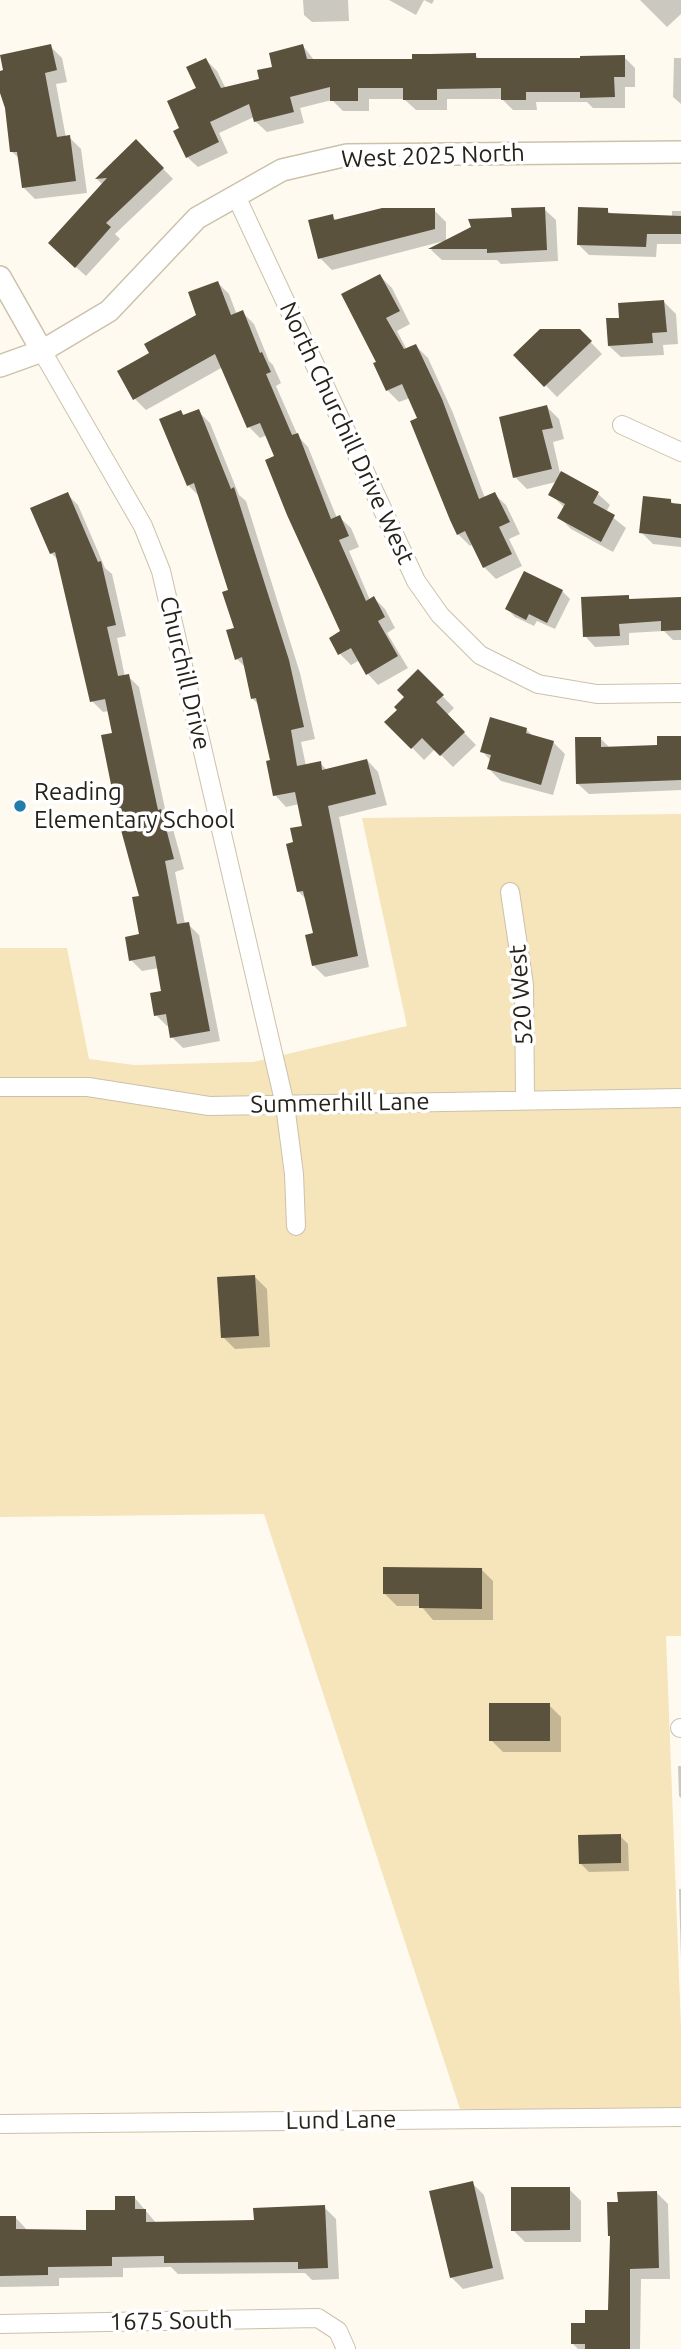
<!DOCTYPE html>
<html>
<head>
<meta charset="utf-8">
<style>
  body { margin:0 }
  canvas { display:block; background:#fefaf0 }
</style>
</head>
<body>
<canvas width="681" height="2349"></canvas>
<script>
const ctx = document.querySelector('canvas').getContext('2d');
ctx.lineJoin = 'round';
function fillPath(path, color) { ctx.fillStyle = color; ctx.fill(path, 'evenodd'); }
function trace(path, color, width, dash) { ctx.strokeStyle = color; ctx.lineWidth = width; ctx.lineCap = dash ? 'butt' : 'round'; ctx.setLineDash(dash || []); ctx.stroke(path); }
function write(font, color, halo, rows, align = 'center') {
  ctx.font = font + ' Ubuntu,sans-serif'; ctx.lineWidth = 7; ctx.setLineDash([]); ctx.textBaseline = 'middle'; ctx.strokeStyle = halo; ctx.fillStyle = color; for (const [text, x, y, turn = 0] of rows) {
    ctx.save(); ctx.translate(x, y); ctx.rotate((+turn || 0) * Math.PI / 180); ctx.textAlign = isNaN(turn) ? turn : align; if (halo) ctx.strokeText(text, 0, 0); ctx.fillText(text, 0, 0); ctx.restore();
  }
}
const green = new Path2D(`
  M681,814V1636H666L681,2028V2109H460L264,1514L0,1517V948H67L89,1059L134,1065L253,1062L407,1026L362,818Z`);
const shadow = new Path2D(`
  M303,0H348L349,21L312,22L304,15Z
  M389,0H434L432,4L424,0L416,15Z
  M640,0H681V14L667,27Z
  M50,46L62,58L67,82L56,84L66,138L69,137L81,149L87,193L35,199L23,187L20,159L12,152L0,73Z
  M303,46L314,60L414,61L475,55L480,60H581L624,57L635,68V87H625V108H593L587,102H536L537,110H513L502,99H447V110H416L404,99H369V111H343L332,100L300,108L304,123L267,132L256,122L254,117L219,133L228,153L198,167L187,157L182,129L198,88L206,60L217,71L226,89L261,81Z
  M674,58H681V104L673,97Z
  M136,141L173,179L115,234L120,239L86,276L60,253L103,185L97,179Z
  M544,209L556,220L558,261L501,264L497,260H442L431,250L444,241L332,270L320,258L332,216L337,221L434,210L446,222V242Z
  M607,210L612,215L672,217V211H681V244H657L656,257L589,255L578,244Z
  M380,276L392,288L410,324L397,331L407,350L416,346L428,358L453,413L485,498L494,494L506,505L520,534L509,539L522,566L496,579L484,567L473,544L470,546L458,534L420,419L410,398L399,402L387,390L376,364L379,363Z
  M218,283L229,294L237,315L243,313L254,324L269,361L273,365L281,383L276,386L298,436L308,447L337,518L339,517L351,528L359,547L349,551L370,600L374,598L385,609L395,628L387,633L408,668L378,685L367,673L360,660L351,665L340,654L331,639L342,632L267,435L260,438L249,427L223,367L146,410L135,399L120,372L151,354L199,315Z
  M664,302L676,314L678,344L663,345L664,355L621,357L609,346L621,319Z
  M580,331L602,354L557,397L516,355Z
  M547,407L559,419L564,439L553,442L560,473L598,494L610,505L606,512L626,528L613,552L571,529L559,517L565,508L550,494L556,482L527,489L515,477Z
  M198,411L210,423L239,495L246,501L300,673L315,739L301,742L306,766L320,763L327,770L367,760L378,772L387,805L339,817L369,967L325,977L313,965L315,935L307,900L298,891L304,827L299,804L286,807L275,795L272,761L259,705L253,699L246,668L237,659L236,629L231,591L200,497L188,485L181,412L185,416Z
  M67,494L78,505L105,568L112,574L126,636L117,638L125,677L128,676L139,687L167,818L171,822L184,869L175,872L185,924H188L199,935L220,1041L183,1048L172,1037L170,1025L167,1026L156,1015L164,993L159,968L142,971L131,960L141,936V897L115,734L109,711L103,712L92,701L59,561L51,553Z
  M670,500L675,505L681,506V547L653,544L641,532Z
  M562,591L570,599L555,629L537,621L534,626L515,617L507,609Z
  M628,597L632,601L681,598V640H673L664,631L629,633V645L595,647L585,636Z
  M418,671L454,708L447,715L476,745L453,767L435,749L424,760L387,722L399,710Z
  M526,729L534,737L553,742L565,754L553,795L501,781L489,769L491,761L482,751Z
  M681,737V790L589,794L578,784L600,738L610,748L659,747Z
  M255,1277L267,1289L270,1347L235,1349L223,1337Z
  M481,1569L493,1581V1620H433L421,1606H397L385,1594Z
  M549,1705L561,1717V1752H503L491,1740Z
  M678,1766H681V1798L679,1796Z
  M620,1836L628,1844L629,1871L589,1872L581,1864Z
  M679,1889H681V1959Z
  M472,2183L484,2195L504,2279L463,2289L451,2277Z
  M569,2189L581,2201V2242H525L513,2230Z
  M656,2192L668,2204L670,2279H641L640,2349H578L572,2343L587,2325L610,2312L612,2238L610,2236L619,2204Z
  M134,2197L157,2224L256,2222L324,2207L336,2219L339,2279L312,2280L305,2273L178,2274L171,2267L123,2268V2277L59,2278V2286L0,2287V2218H16L28,2231L88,2232Z`);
const building = new Path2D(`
  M51,44L57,70L45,73L57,137L70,135L76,181L22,188L17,152H10L5,108L0,93V71L3,70L0,55Z
  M303,44L307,59H412V54H430L476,53V58H580V56L625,55V77H614L615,97L580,98V92H526V100H501V88L437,89V100H403V88H358V101H330V87L290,97L294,112L254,122L249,104L210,122L219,142L186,158L173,131L179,128L167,101L196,88L186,67L206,58L221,88L259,79L257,70L272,67L269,53Z
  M136,139L164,168L106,223L111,227L75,268L48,243L107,178L95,179Z
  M545,207L547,250L487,253V249H428L471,227L468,219L512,217L511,208Z
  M578,207L608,208V213L681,216V234H647L646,247L577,245Z
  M382,208H435V229L318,259L308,220L333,214L334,220Z
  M380,274L400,311L386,318L404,349L416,344L442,399L479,499L495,492L510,522L499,527L512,554L483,568L465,531L457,535L450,520L410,421L417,418L402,384L386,391L373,363L376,362L341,294Z
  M218,281L231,315L243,310L260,353L262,352L271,372L266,374L292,435L298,433L331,519L340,515L349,536L339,540L366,601L374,596L385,617L378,621L398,656L366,675L351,648L338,655L329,638L340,631L287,515L265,460L274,456L260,423L247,428L215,354L133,400L117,371L149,353L144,344L196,315L188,292Z
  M664,300L667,332L652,333L653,343L608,346L606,318H619L618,303Z
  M540,329H580L592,341L544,387L513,355Z
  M547,405L553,428L542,430L552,469L513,478L499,417Z
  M199,409L231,489L234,487L289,660L304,727L291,730L297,766L321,761L322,770L367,759L376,794L328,806L358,956L312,966L305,935L313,933L303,891L297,892L286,844L293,842L290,828L302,826L295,792L273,796L266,761L270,760L256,698L251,699L242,657L235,660L226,630L234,628L222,592L228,590L194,483L187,486L159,419L181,410L183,415Z
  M561,471L599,492L593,503L615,515L601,542L557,518L565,504L548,495Z
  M68,492L98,562L101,561L116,625L107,627L118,676L129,674L158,810L161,809L174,859L165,861L177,924L189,922L210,1031L170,1038L166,1014L154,1016L150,993L161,991L155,956L129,961L125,937L139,934L132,897L139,896L118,819L101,735L112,733L105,699L90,702L55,552L50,554L30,508Z
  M643,496L671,499V503L681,504V538L639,533Z
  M524,571L563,590L547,623L529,614L526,620L505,609Z
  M629,595V599L681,597V630L661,631V621L619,624L620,636L583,637L581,597Z
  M418,669L444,695L436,702L465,732L440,756L422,738L411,749L384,722L397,710L394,707L404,697L397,690Z
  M490,717L527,728L526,733L554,741L541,785L487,769L491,755L480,752Z
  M657,736H681V780L576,784L575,737H601V747L657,745Z
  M255,1275L259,1336L221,1338L217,1277Z
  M383,1567L482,1568V1609L419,1608V1594H383Z
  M489,1703H550V1741H489Z
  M621,1834V1863L579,1864L578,1835Z
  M473,2181L493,2268L450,2278L429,2191Z
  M511,2187H570V2230L511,2231Z
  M657,2191L659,2268L630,2269V2349H585V2344H571V2323H585V2310H608L610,2236H608L607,2202H618L617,2192Z
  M115,2196H135V2209H146V2222L254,2220L253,2208L325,2205L328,2268L298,2269V2262L164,2263V2256L112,2257V2266L48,2267V2275L0,2276V2216H16V2229L86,2230V2210H115Z`);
const minor = new Path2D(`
  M236,196L416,581L440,615L480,655L538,684L597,694L681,693
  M42,351L143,526L161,571L285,1105L294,1174L296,1226
  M622,425L681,452
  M510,892L524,985L525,1099
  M0,1087H88L209,1106L681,1098
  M680,1728H681
  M0,2124L681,2117
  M0,2324L318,2318L338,2331L346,2349`);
const tertiary = new Path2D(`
  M0,277L42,351
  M0,366L42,351L109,311L197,218L282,170L347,155L681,152`);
const markers = [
  [20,806,7,"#247cab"]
];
const streetNames = [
  ["West 2025 North",433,156,-2],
  ["North Churchill Drive West",347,433,65],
  ["Churchill Drive",185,673,77],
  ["520 West",521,995,-94],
  ["Summerhill Lane",340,1103,-1],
  ["Lund Lane",341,2120,-1],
  ["1675 South",171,2321,-1]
];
const poiNames = [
  ["Reading",34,792],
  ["Elementary School",34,820]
];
fillPath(green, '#f6e4ba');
fillPath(shadow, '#0003');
fillPath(building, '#5b523d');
trace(minor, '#ccc2aa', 20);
trace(tertiary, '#ccc2aa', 24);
trace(minor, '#fff', 18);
trace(tertiary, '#fff', 21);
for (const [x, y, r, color] of markers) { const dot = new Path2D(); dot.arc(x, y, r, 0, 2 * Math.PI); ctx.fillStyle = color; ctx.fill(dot); trace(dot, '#fff', 2.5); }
write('24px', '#27231a', '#fff', streetNames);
write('24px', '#27231a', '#fff', poiNames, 'left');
</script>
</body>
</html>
